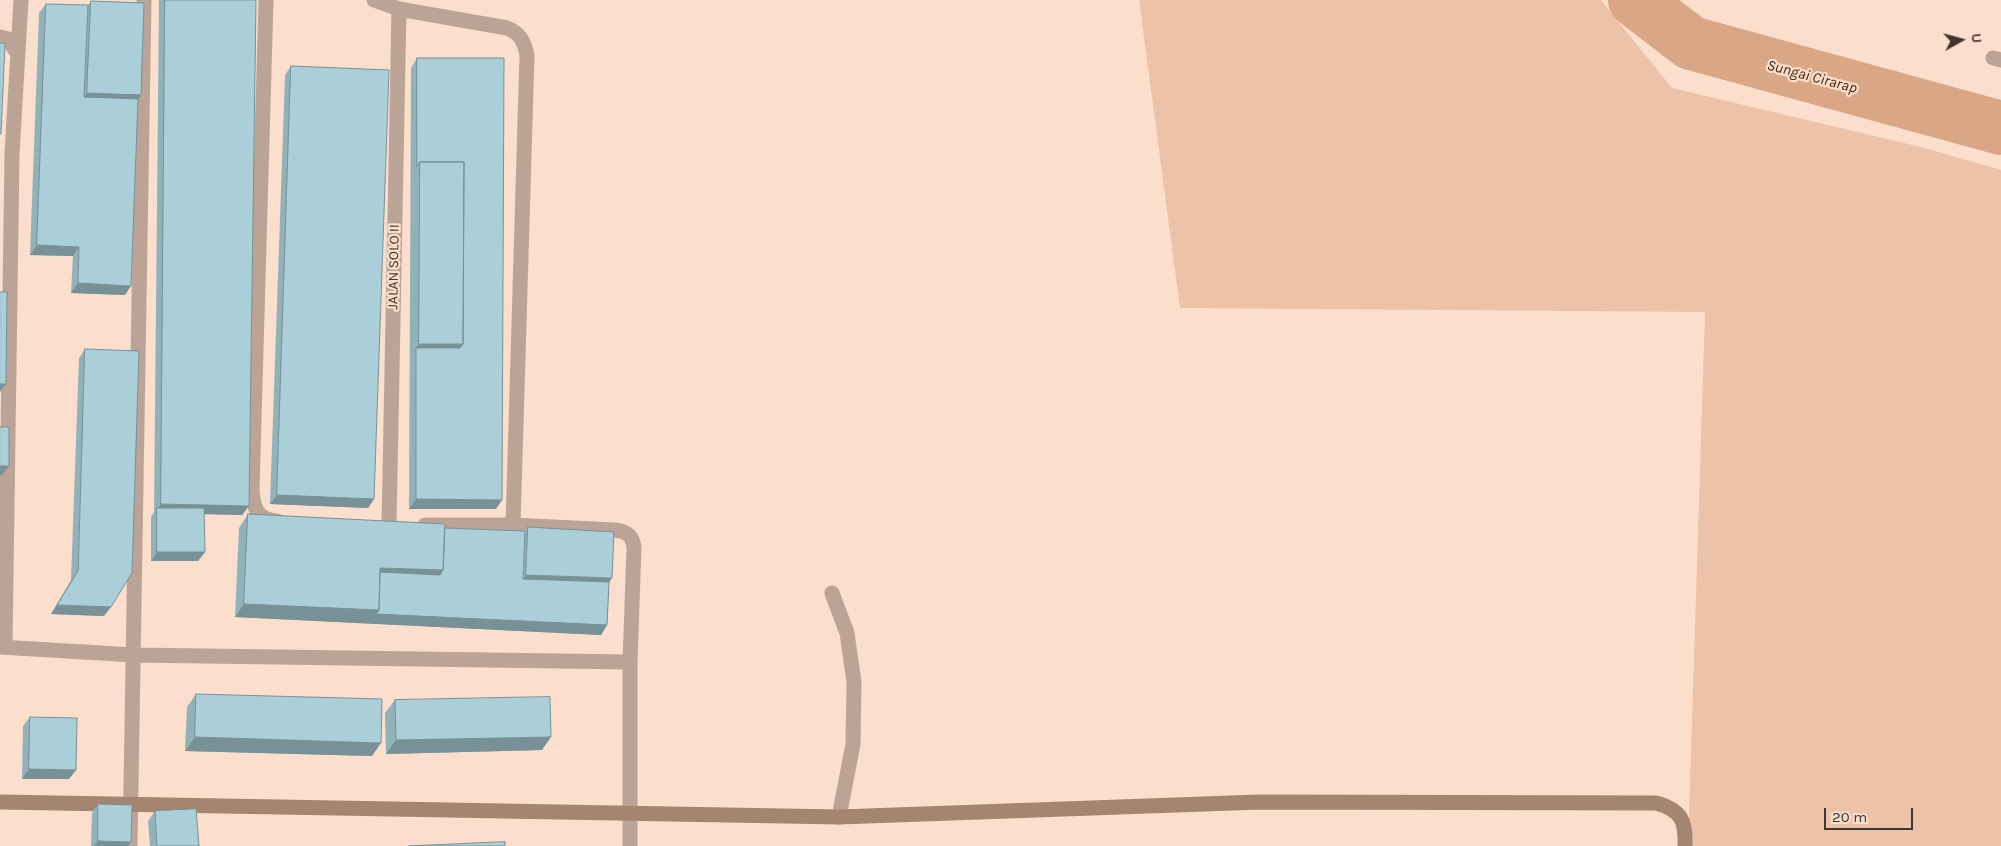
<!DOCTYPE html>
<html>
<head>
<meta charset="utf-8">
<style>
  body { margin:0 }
  #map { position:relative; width:2001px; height:846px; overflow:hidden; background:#fbdecb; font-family:Karla,sans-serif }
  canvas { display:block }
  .north { position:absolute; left:1936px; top:15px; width:50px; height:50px; -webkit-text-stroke:4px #fbdecb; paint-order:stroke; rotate:83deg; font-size:14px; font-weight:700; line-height:20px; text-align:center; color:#41362f }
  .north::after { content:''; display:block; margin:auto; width:18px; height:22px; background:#41362f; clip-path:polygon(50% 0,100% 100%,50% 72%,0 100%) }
  .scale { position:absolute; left:1824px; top:808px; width:89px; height:22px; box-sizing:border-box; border:2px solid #41362f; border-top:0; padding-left:6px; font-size:15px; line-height:18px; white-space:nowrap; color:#41362f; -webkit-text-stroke:4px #fbdecb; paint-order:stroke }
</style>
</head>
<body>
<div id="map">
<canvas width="2001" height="846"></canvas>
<div class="north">U</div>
<div class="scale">20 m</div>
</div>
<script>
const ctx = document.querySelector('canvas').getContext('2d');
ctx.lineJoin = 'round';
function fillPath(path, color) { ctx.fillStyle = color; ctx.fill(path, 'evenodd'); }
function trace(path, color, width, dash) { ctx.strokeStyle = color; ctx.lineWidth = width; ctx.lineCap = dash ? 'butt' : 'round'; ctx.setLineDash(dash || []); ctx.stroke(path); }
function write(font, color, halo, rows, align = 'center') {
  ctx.font = font + ' Karla,sans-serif'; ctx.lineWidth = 4.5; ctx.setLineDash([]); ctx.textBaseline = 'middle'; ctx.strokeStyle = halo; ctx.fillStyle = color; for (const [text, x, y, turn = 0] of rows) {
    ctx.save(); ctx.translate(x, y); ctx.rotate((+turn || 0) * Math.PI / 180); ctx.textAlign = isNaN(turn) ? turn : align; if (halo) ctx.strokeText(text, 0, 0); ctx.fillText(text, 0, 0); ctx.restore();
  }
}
const green = new Path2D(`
  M1139,0H1601L1672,88L1925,148L2001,170V846H1688L1705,312L1180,308Z`);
const river = new Path2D(`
  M1635,0L1691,43L2001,128`);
const street = new Path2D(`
  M266,0L252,489C253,507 257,520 277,521
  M374,0L399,9L507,28C520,33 524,41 527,55L513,525
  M0,37L8,39L17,53
  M1993,58L2001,60
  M389,525L399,9
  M425,525H513L614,530C626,531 633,535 634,548L630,662V846
  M832,593L847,633L854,682L853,744L839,817
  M0,647L134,655L630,662
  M5,647L12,154L21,0
  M130,846L144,0`);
const secondary = new Path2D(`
  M0,802L839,817L1260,802L1656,803C1681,810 1686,820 1685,846`);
const wall = new Path2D(`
  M159,0H256L249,506L242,515L204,514L205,552L198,561H151V517L154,512Z
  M91,1L138,99L125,295L71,293L73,256L30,255L39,13L46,4L88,5Z
  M417,58L496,509H409L411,68Z
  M291,66L374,499L368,508L270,504L285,75Z
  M85,349L104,616L51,614L71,580L79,358Z
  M248,514L445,528L525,532L528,527L609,582L607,625L601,635L235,617L239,528Z
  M196,694L372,756L185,751L187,707Z
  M395,700L542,750L386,754L385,713Z
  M30,717L76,770L69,779H22L23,726Z
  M98,804L131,842L128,846H91L92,813Z
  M155,811L199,846H150L148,821Z`);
const shadedWall = new Path2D(`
  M87,93L141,95L132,109L78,106Z
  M37,245L79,247L73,256L30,255Z
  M78,283L131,286L125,295L71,293Z
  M419,344H463L454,357L416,348Z
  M0,384H6L0,392Z
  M0,466H9L2,475H0Z
  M277,495L374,499L368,508L270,504Z
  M416,499L502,500L496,509H409Z
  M161,504L249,506L242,515L157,513V509Z
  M157,552H205L198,561H151Z
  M380,568L443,570L434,584L377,581Z
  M526,575L612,578L603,592L517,588Z
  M244,604L379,610L607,625L601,635L235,617Z
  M57,605L111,607L104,616L51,614Z
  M195,737L381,743L372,756L185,751Z
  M551,737L542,750L386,754L396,740Z
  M29,769L76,770L69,779H22Z
  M98,841L131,842L128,846H94Z`);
const building = new Path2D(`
  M165,0H256L249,506L161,504Z
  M91,1L144,3L141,95L87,93Z
  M46,4L88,5L84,97L138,99L131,286L78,283L79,247L37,245Z
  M0,43H5L1,134H0Z
  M417,58H504L502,500L416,499V348H460L463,344L464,162H420L417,166Z
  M291,66L389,70L374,499L277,495Z
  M420,162H464L463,344H419Z
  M0,292H7L6,384H0Z
  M85,349L139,351L132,573L111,607L57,605L78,571Z
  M0,427H9V466H0Z
  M157,508H204L205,552H157Z
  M248,514L445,524L443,570L380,568L379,610L244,604Z
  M528,527L614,532L612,578L526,575Z
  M445,528L525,531L523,579L609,582L607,625L376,614L379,610L380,572L440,575L443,570Z
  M196,694L382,699L381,743L195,737Z
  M550,697L551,737L396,740L395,700Z
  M30,717L77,718L76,770L29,769Z
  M98,804L132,805L131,842L98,841Z
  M196,809L199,846H157L155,811Z
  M505,842V846H409Z`);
const streetNames = [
  ["JALAN SOLO II",394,267,-89]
];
const waterNames = [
  ["Sungai Cirarap",1812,77,15]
];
fillPath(green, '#ecc3a9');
trace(river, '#d9a786', 54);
trace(street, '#bba496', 15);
trace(secondary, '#a58570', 15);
fillPath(wall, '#92b2ba');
fillPath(shadedWall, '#779197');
fillPath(building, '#aacfd8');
trace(building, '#779197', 1);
write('14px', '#41362f', '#fbdecb', streetNames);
write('italic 15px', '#47260d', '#fbdecb', waterNames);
</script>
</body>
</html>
